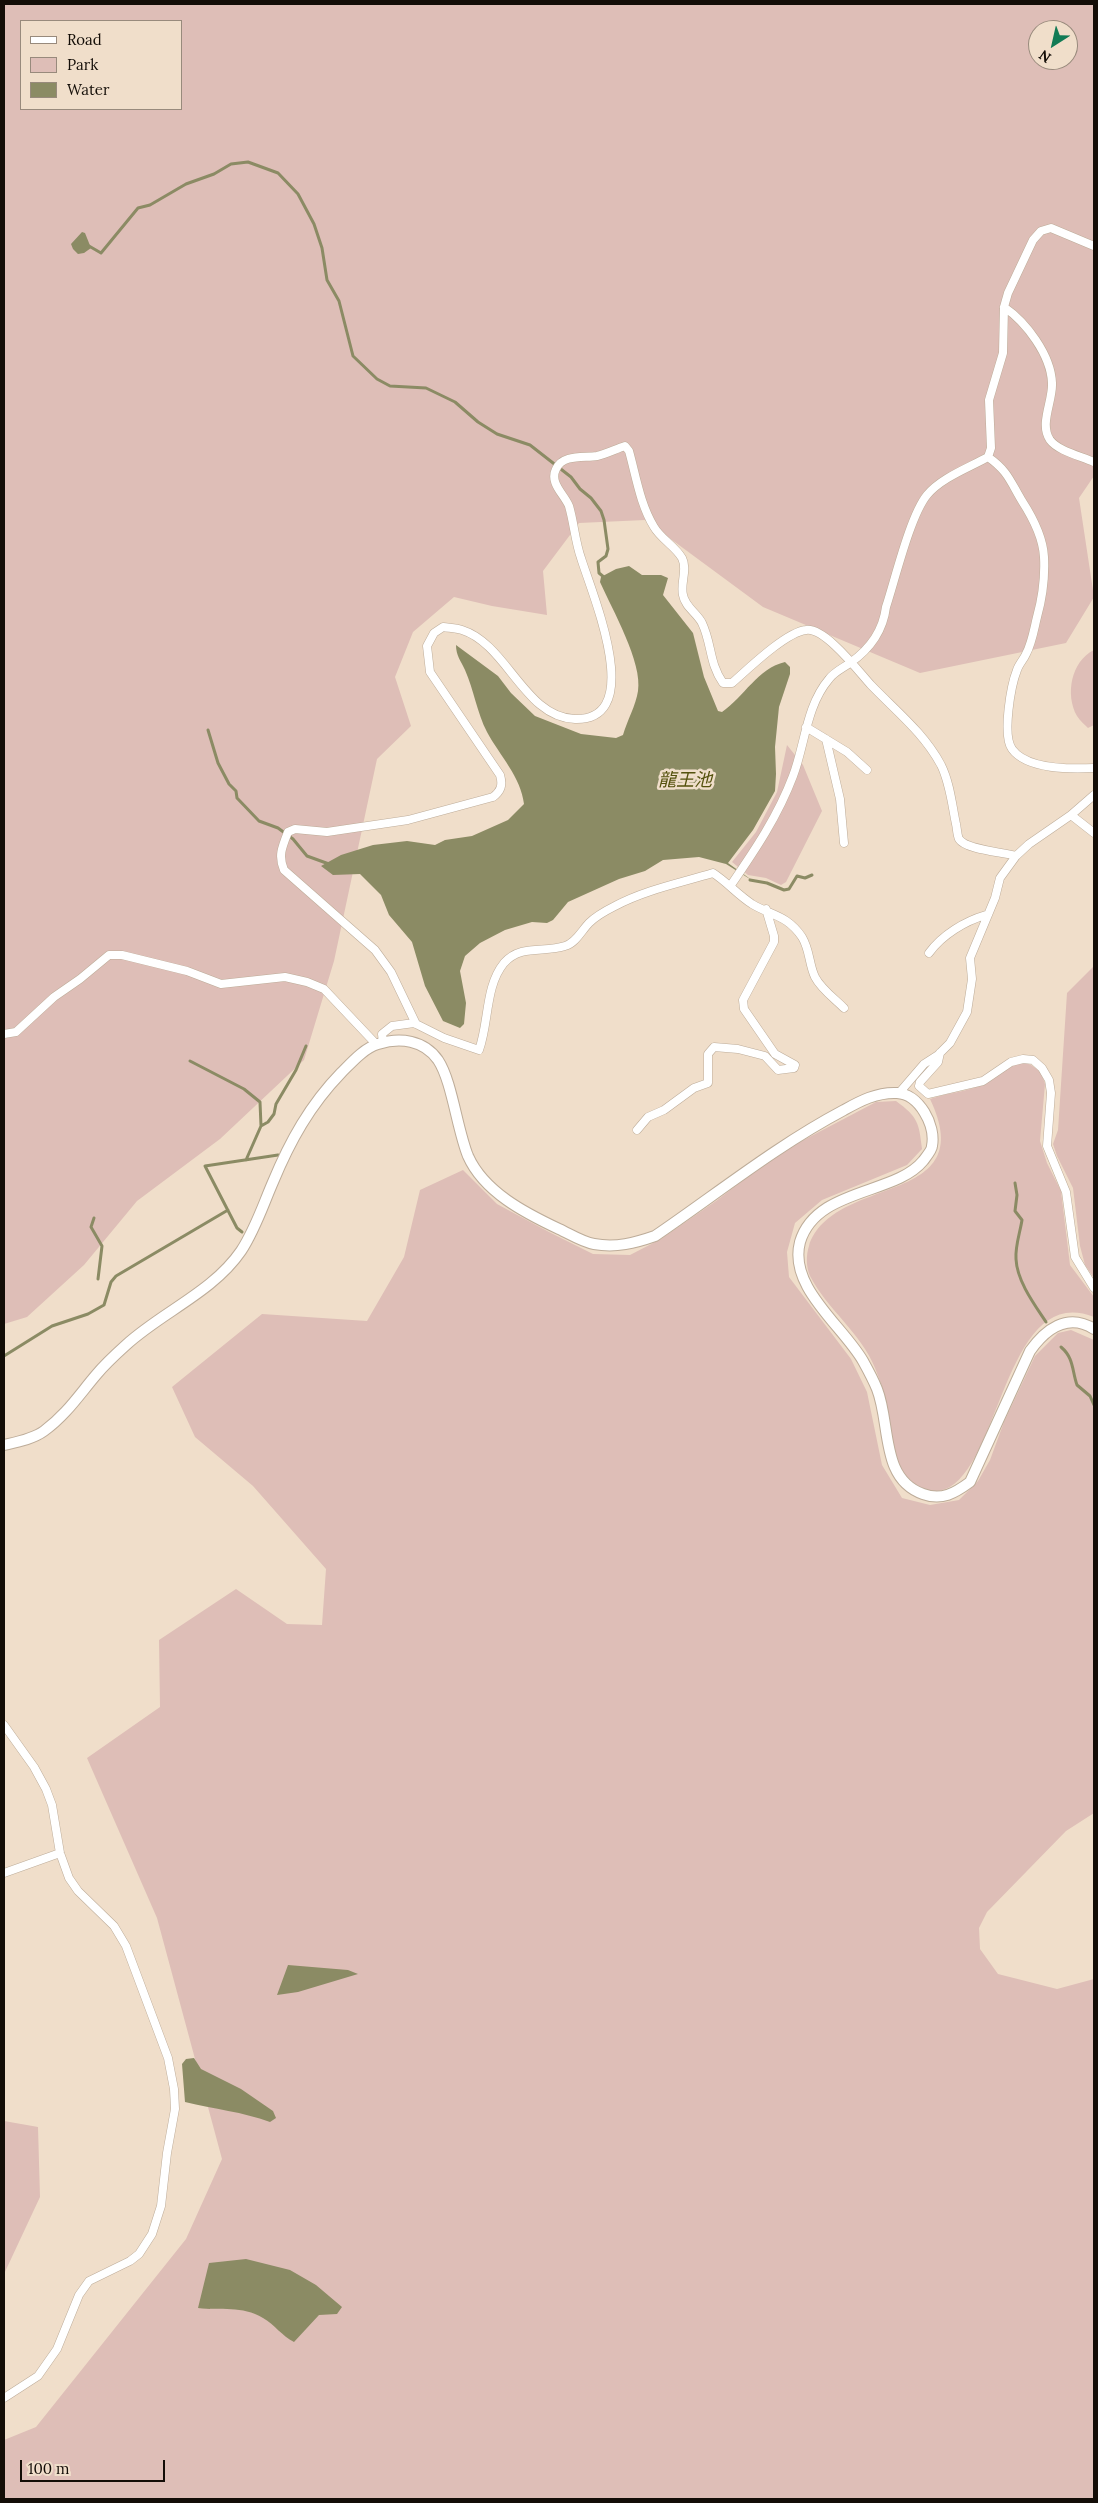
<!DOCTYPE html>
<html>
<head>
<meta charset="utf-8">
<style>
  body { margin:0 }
  #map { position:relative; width:1098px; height:2503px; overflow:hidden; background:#f0deca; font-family:Lora,serif }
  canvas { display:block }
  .frame { position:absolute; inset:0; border:5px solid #130d07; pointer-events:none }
  .legend { position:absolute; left:20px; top:20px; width:162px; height:90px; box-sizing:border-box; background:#f0deca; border:1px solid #988a7c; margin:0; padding:6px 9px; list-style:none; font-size:15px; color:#130d07 }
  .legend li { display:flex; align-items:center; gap:10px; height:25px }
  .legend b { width:25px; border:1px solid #988a7c }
  .north { position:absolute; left:1028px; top:20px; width:50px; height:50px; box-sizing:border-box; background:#f0deca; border:1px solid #988a7c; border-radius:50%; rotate:215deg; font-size:14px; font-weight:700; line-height:20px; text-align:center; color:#130d07 }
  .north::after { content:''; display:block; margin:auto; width:18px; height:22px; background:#127b55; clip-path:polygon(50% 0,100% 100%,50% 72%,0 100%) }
  .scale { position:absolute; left:20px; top:2460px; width:145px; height:22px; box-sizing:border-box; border:2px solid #130d07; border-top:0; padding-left:6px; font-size:15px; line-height:18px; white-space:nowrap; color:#130d07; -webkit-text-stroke:4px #f0deca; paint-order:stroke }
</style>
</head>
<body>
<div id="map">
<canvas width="1098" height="2503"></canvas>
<div class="frame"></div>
<ul class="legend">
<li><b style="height:6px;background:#fff"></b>Road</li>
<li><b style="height:14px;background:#debeb7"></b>Park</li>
<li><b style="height:14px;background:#8b8b64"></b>Water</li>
</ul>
<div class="north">N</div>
<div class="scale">100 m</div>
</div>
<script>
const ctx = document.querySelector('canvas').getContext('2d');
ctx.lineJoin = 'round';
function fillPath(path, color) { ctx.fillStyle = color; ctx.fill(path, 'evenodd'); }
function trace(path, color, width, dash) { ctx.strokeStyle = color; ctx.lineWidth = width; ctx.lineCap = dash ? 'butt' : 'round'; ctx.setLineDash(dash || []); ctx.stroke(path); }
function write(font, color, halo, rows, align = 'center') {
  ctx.font = font + ' Lora,"Noto Sans JP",serif'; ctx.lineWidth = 5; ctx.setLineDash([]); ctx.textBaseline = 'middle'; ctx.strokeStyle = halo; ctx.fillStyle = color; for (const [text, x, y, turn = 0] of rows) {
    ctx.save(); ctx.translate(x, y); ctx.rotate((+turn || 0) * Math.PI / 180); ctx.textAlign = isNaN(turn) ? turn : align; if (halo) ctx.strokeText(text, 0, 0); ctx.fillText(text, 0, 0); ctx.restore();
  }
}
const green = new Path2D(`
  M4,4H1094V476L1079,498L1094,597L1066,643L920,673L763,607L645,520L579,523L543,571L547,615L492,606L454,597L413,632L395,677L411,726L377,759L334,961L304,1060L220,1139L137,1201L84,1265L27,1317L4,1324ZM21,21H181V109H21ZM1038,30H1068V60H1038Z
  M1094,650V725L1088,728C1085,725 1080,721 1077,716C1065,695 1071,661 1094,650Z
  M787,745L803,765L822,811L786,882L781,885L766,878L748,875L732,862L756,832L777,792Z
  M1094,966V1278L1085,1265L1080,1246L1073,1188L1057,1156L1053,1144L1058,1130L1067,993Z
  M1022,1062L1031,1065L1041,1072L1045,1084L1040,1141L1047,1163L1061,1191L1070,1265L1094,1297V1317C998,1278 1001,1500 930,1491C923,1490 911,1486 906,1480C888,1457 890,1421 884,1394C882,1385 878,1376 875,1368C861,1333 827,1309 810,1276C806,1267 806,1255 809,1246C833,1173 982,1208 930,1099C949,1092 970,1092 987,1082C1000,1075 1008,1067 1022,1062Z
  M896,1101C918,1117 919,1123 922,1149L907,1165L822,1200L795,1223L787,1252L789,1277L851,1359L867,1392L882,1465L902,1498L930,1505L959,1500L978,1481L990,1460L1004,1422L1035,1356L1058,1333L1071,1330L1094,1340V1813L1066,1831L987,1912L979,1928L980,1949L998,1974L1057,1989L1094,1979V2499H4V2440L36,2427L186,2239L222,2159L157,1918L87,1758L160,1707L159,1640L236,1589L287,1624L322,1625L326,1569L253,1486L195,1437L172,1387L262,1314L367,1321L404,1257L420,1190L463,1170L497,1204L549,1232L593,1254L630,1255L661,1239L716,1201L777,1154L876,1102Z
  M4,2121L38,2127L40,2197L4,2274Z`);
const water = new Path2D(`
  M82,232L85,233L91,248L84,253L78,254L73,249L71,244Z
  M629,566L642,575H661L668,578L663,595L693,633L704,677L718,711L722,712C744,697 758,668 785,662L790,667V674L779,707L775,747L776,774L775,791L753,830L728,863L753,881L726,864L699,857L663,860L645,871L619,879L568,902L553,920L547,923L532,922L505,930L480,943L465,956L460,971L466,1003L464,1024L460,1028L443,1021L425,986L412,942L389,915L381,895L360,874L333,875L321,866L341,855L373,845L407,841L435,845L445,840L472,836L508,820L524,804C521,777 500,756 487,732C477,713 474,690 465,670C461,661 456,656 456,645L498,676L511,693L535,716L581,734L616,738L623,735C627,721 636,705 638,691C643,663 612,609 600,582L601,577L616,569Z
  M288,1965L348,1970L358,1974L298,1992L277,1995Z
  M194,2058L201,2069L241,2089L273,2111L276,2118L270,2122C243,2112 214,2109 185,2102L182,2064L186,2059Z
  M246,2259L290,2270L316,2285L342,2307L337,2314L319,2315L294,2342C282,2336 275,2325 263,2318C242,2305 221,2311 198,2308L209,2263Z`);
const stream = new Path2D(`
  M89,246L101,253L138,208L150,205L186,184L214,174L231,164L248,162L278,173L298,194L314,224L322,248L327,280L339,301L353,356L377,379L390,386L426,388L455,402L478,422L497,434L530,445L571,477L580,489L591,498L601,511L604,520L608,549L606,556L598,562L599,573L605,578
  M208,730L218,763L229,784L236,791L237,798L259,821L278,828L293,839L307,856L329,864
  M750,880L767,883L784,890L789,889L797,876L805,878L812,875
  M190,1061L244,1089L260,1102L261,1126L246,1160
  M261,1126L268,1122L274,1114L276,1104L296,1070L306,1046
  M1015,1183L1017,1195L1015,1211L1022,1220C1020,1233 1015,1246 1016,1259C1017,1281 1034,1304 1046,1322
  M94,1218L91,1227L102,1246L98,1279
  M242,1232L237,1228L205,1166L278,1155
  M1061,1347C1074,1358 1072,1371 1077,1385L1090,1396L1094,1405
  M4,1356L52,1326L88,1314L104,1305L111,1282L116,1276L228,1210`);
const minor = new Path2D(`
  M1004,307C1026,322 1051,355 1052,383C1053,401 1039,424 1050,440C1058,451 1081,456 1094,462
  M988,457C1008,471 1010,481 1022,501C1033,518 1043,537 1044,557C1045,576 1042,599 1037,617C1034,629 1032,643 1026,654C1024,659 1019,664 1017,670C1011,685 1002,735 1012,749C1027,770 1072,769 1094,768
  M806,727L847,752L867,770
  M826,739L840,799L844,843
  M1071,815L1094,833
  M731,885C755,850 778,816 793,776C805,745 806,706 829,679C834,672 843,668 850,663C870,649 883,631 886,607C895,580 910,516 927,495C941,478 968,468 988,457L991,448L989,400L1003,353L1004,307L1008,293L1033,240L1041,231L1051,228L1094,246
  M929,953C942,935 965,921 986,915
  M416,1024L391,972L375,950L284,870C278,856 282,847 288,832L295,829L327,832L408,820L493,797C501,791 503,785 500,775L430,672L427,646L434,633L443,627C449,628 456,628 462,630C507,644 525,718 575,719C647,721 592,594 581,558C575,541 574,523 569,506C564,494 549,483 556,469C563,454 583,458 597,456C606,454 616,449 625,446L629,451C636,476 640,504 654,527C661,539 675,546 682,558C688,569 680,583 683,595C685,607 697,613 702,623C712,644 709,663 723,683H732C748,669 786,632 806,630C825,627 859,672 871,685C896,711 924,733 941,765C950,783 952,805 956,824C957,828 957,835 959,839C966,850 1003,852 1016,856
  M4,1034L16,1032L54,997L80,979L109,955H122L187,971L221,984L285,977L307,982L324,989L376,1044
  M383,1043L382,1034L392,1026L414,1023L444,1038L479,1050C489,1023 485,986 504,963C521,944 544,953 565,946C576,943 582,930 589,923C596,916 607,910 615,906C645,890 680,883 713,873C727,882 738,895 752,904C772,916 787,915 802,937C810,950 809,965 815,977C821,989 835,999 844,1008
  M940,1053L938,1062L920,1082L919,1086L928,1094L983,1081L1011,1062L1023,1059L1033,1060L1042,1068L1049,1080L1051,1093L1047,1146L1066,1192L1075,1257L1094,1288
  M899,1093L924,1064L938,1055L950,1043L967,1012L972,979L970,958L995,898L1000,878L1016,856L1029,844L1071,815L1094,795
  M637,1130L648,1117L664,1110L694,1088L708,1083V1054L714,1047L738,1049L765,1056L778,1070L794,1068L795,1065L775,1054L744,1009L743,1000L774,942V936L766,909
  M4,1725L34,1767L46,1789L52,1805L60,1853L69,1878L78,1891L114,1926L126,1946L168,2058L174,2089L175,2109L167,2153L161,2206L152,2234L139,2254L130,2261L89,2281L79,2295L57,2349L38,2376L4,2398
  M4,1873L60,1853`);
const tertiary = new Path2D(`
  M4,1445C17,1442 33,1439 44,1431C66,1415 79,1395 96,1375C105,1364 116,1354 126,1345C162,1312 213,1292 241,1251C255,1230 263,1205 273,1182C290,1141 310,1105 341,1073C351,1063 364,1048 378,1044C400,1037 424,1040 438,1060C452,1081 457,1129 468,1156C484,1192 525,1213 559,1229C570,1234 582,1242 594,1244C616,1248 635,1243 655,1236C718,1193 776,1146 844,1110C860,1101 877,1092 897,1093C919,1094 936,1125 932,1146C932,1150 926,1157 923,1161C895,1195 816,1188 800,1242C788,1287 843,1326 863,1361C868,1370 873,1379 877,1389C891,1424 880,1479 923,1494C942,1501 955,1493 970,1482L1030,1351C1045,1330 1067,1312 1094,1329`);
const waterNames = [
  ["龍王池",685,781]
];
fillPath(green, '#debeb7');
fillPath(water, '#8b8b64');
trace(stream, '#8b8b64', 3);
trace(minor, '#bdac99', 9);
trace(tertiary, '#bdac99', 12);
trace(minor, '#fff', 8);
trace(tertiary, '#fff', 10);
write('italic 18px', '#55520e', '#f0deca', waterNames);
</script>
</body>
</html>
